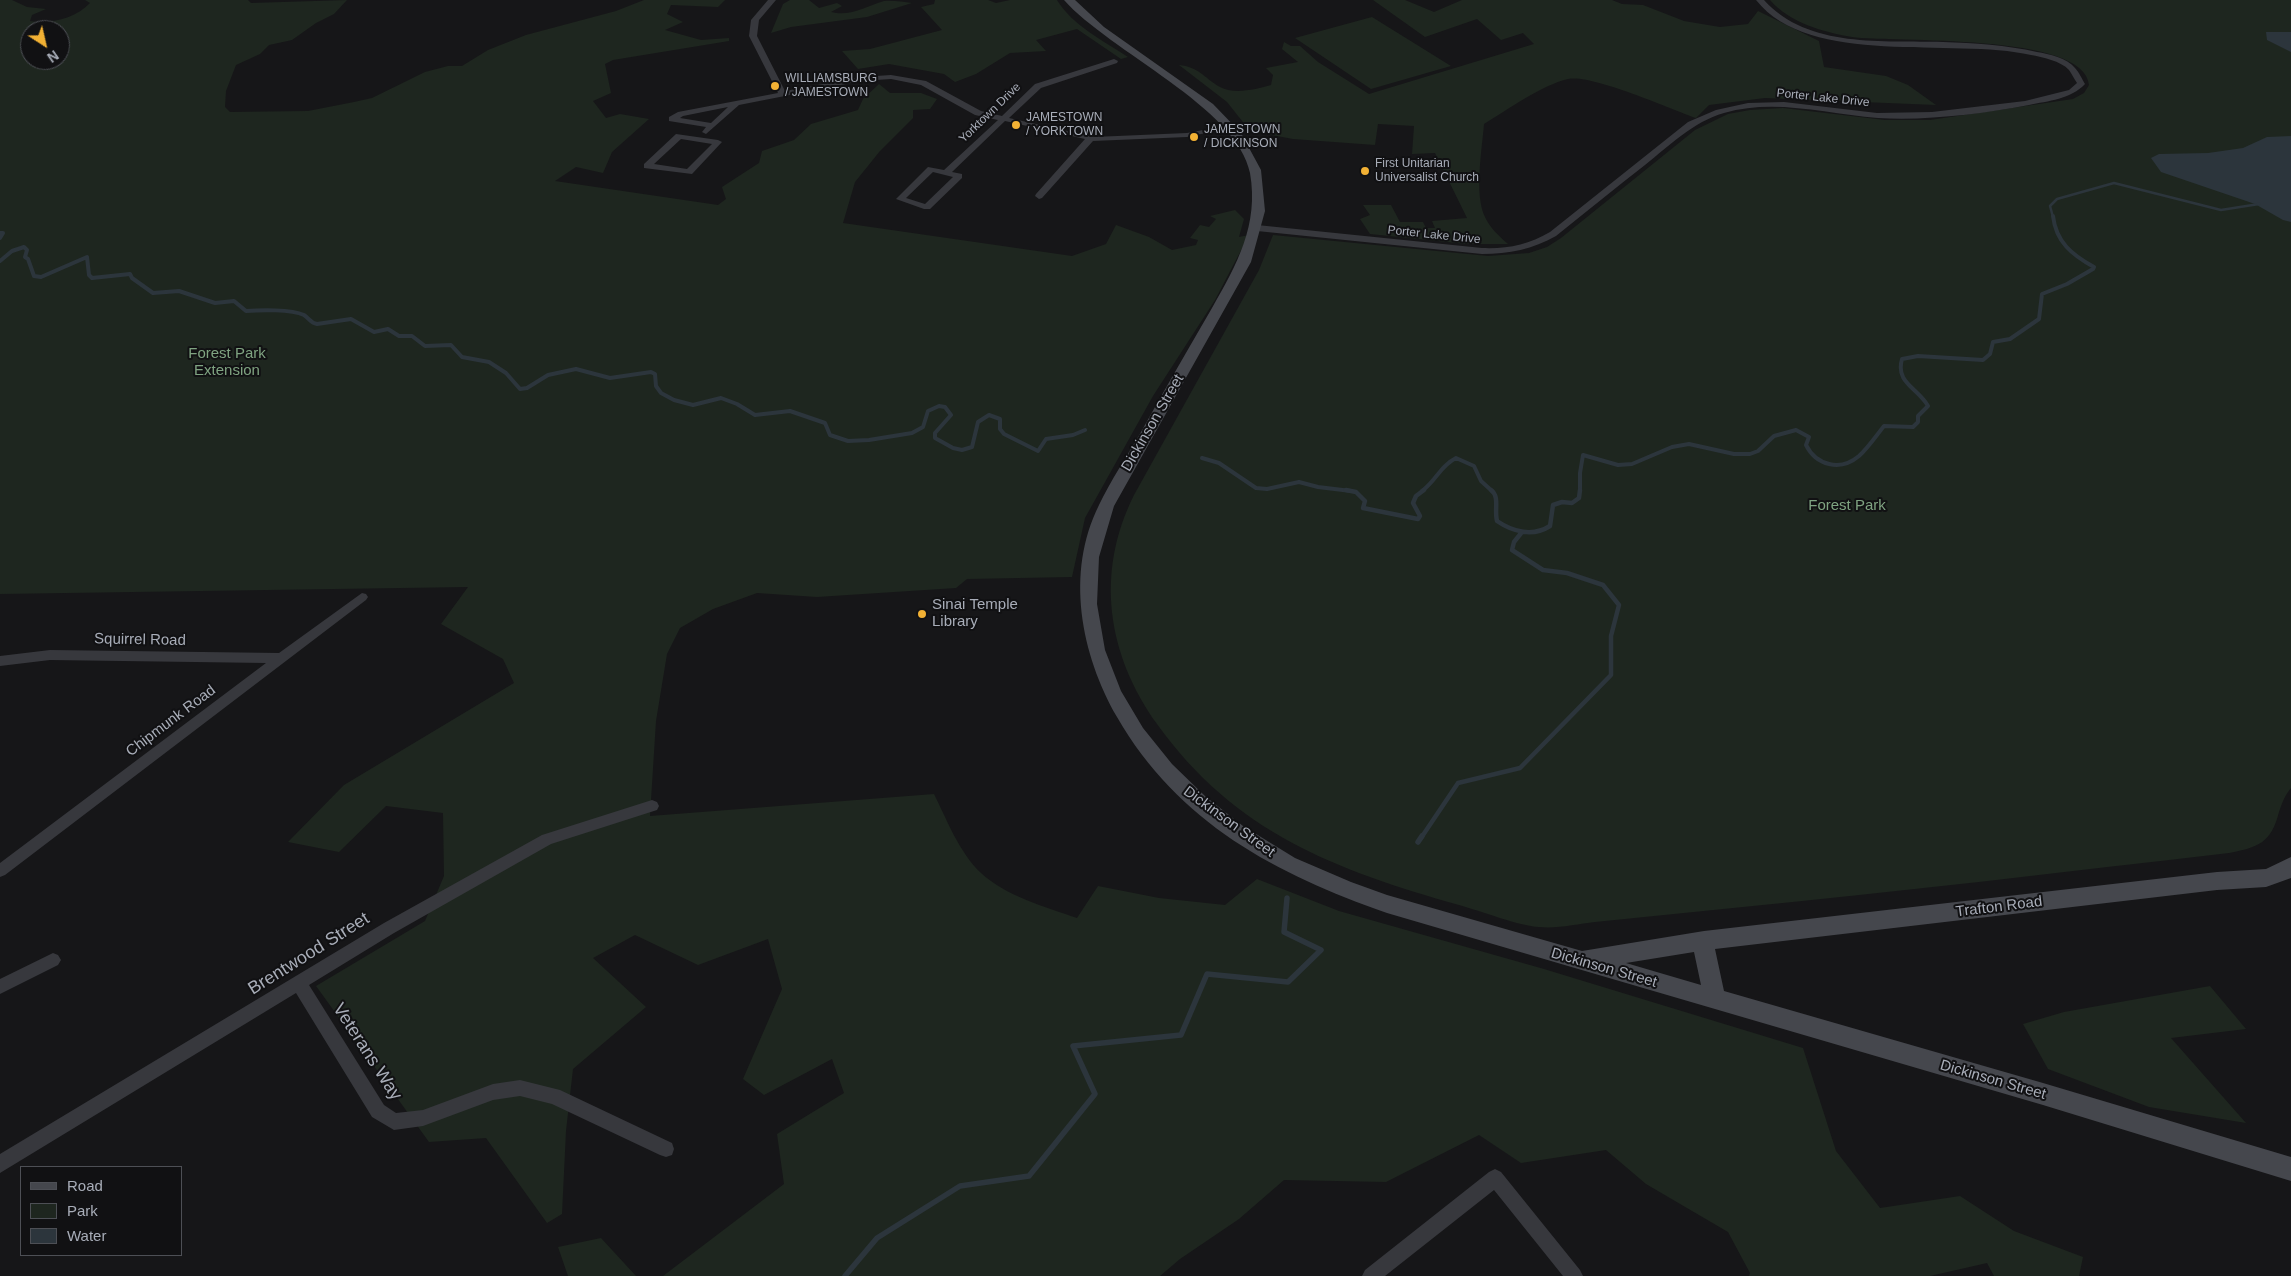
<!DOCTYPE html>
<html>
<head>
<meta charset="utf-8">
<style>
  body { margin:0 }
  #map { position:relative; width:2291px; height:1276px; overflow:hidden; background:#161618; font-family:Arial,sans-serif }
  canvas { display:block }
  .legend { position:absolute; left:20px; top:1166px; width:162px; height:90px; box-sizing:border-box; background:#111113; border:1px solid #4d4f55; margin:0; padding:6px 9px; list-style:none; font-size:15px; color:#a8adb8 }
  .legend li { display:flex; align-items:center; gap:10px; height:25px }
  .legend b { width:25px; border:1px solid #4d4f55 }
  .north { position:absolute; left:20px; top:20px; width:50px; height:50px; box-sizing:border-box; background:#111113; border:1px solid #4d4f55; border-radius:50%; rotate:145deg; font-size:14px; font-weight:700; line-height:20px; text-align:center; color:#a8adb8 }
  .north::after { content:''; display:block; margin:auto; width:18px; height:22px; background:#f2b134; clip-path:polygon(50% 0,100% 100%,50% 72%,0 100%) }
</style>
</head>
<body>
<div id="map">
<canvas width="2291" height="1276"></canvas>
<ul class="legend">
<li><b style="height:6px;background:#45474d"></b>Road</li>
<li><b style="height:14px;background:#1e261f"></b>Park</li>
<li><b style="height:14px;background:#2c353c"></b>Water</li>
</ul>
<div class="north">N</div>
</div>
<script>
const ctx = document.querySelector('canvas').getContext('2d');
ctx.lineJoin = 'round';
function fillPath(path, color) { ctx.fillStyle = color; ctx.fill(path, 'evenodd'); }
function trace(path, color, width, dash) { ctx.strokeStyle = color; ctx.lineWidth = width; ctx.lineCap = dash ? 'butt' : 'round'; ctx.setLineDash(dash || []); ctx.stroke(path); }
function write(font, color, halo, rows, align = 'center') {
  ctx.font = font + ' Arial,sans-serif'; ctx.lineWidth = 4; ctx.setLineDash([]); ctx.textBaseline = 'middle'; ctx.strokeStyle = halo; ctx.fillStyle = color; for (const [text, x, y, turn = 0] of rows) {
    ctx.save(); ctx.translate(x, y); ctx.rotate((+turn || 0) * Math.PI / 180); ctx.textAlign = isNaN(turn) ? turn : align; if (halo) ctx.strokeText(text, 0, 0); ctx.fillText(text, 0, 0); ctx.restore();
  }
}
const green = new Path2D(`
  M0,0H12L27,7L46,9L32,15L30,21C49,25 76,18 90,3L85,0H248L251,3L347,0L334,14L316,23L292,40L269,45L260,54L236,65L226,91L225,107L230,112L308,111L354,102L372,98L425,72L448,66H462L488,50L526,35L616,11L644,0H725L718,7L671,5L667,14L683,22L665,30L701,40L729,38V41L613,60L605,64L611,93L593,101L606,118L620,114L649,119L612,152L603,173L576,167L555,181L718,205L726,199L722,187L759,163L762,151L794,140L811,124L858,110L863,99L879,84L890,93H921L937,99L930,109L913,110V118L880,151L855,182L843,223L1072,256L1106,244L1116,225L1149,237L1172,250L1196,245L1198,240L1190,238L1200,225L1209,227L1216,219L1210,216L1235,210L1244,219L1239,237L1249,235L1215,300L1153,396L1085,518L1072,577L967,579L956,588L817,597L757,593L713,609L680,628L667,654L656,721L650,816L934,794C947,820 959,852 981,873C1006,896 1045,907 1077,918L1098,886L1159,898L1225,905L1257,879L1339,911L1544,969L1803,1048L1836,1151L1880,1208L1960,1196L2014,1231L2083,1257L2079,1276H1994L1987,1263L1930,1276H1749L1750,1273L1728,1232L1646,1184L1606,1150L1521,1163L1479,1135L1386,1182L1284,1180L1239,1219L1180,1259L1160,1276H663L784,1184L777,1134L844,1093L832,1059L764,1095L743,1079L782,989L768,939L698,965L635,935L593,958L646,1007L573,1069L566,1131L562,1214L547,1223L486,1138L429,1142L316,986L425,921L444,876L443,813L386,806L339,852L288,842L344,785L514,683L503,659L441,624L468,587L0,594ZM30,30H60V60H30Z
  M790,0H809L819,8L837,3L842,6L831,12C851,17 866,6 884,1C893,0 903,2 912,3L867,17L791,27L771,33L783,4Z
  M935,0H988L996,3L1010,0H1057C1073,26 1104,41 1128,57L1121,59L1077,29L1036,40L1046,51L1010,53L976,74L955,82L944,74L889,64L858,69L842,51L870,49L942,30L921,7L934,4Z
  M1373,0H1405L1434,12L1462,0H1612L1622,4L1643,5L1684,21L1720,27L1748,24L1758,11L1819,41L1824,67L1886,76L1908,85L1936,105L1765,98L1709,105L1696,118C1670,109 1592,74 1568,79C1542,85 1507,110 1484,124C1482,150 1474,194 1485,217C1490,228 1499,236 1508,244H1467L1370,234L1360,219L1370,215L1363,205H1391L1400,222H1423L1426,228H1435L1432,221L1467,218L1435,153L1412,154L1414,126L1378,124L1375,145L1293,139L1250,131L1227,102L1179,65C1199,67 1203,77 1220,87C1234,95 1257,89 1271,85L1273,75L1266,68L1298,62L1282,49L1284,42L1291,46H1300L1318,62L1369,94L1534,44L1523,33L1501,40L1477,19L1425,37Z
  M1770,0H2291V788C2285,795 2282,803 2279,812C2271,843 2259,847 2229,853C2064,872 1898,892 1733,908C1687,913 1641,917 1595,922C1577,924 1557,929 1539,927C1519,926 1481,911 1459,905C1336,870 1235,833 1157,724C1107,654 1095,573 1134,495L1259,270L1273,235L1488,256L1529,253L1547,247L1561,238L1695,130L1728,114L1750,110L1783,108L1885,120H1930L2073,99L2084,93L2089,85C2085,32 1892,43 1852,37C1823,32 1790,23 1770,0Z
  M1372,17L1451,66L1371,89L1295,38Z
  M2210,986L2246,1029L2171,1038L2246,1123L2149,1107L2048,1069L2023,1024L2064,1012Z
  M601,1238L636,1276H568L558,1247Z`);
const water = new Path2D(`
  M2266,32H2291V52L2267,40Z
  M2291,136V222L2283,220L2255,204L2161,172L2151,158L2159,154L2208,153L2243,148L2267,137Z`);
const streamFar3 = new Path2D(`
  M2053,217L2050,206L2057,199L2114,183L2221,210L2259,204`);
const streamFar2 = new Path2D(`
  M0,233H3L0,238
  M0,261L12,251L24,247L27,250L25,257L28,259L34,276L41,277L87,257L89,275L92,278L130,274L132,278L153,293L179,291L215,303L234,301L246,311C260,310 291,309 304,315C309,318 310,323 317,324L351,319L374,332L388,329L399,336H412L425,346L451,345L462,357L489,362L506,373L520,389L527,388L548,375L576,369L610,378L651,372L655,374L656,386L661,393L674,400L693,405L721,398L737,404L755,415L790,411L825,423L830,435L848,441L869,440L912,433L923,427L928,411L939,406L945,407L951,415L935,433V438L953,448L962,450L972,447L978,422L989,415L1000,419V429L1004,434L1038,451L1046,439L1073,435L1085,430
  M1202,458L1219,463L1256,488L1267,489L1299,482L1318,487L1351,491
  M1422,491C1436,481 1440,466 1456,458L1474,466L1481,481L1492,491
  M1580,491V473L1583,455L1618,465L1632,464L1672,447L1689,444L1734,454H1750L1758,451L1774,436L1796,430L1809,437L1806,445C1816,465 1840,472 1859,456C1868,448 1876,436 1884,426L1913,427L1918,422V416L1928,406C1918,388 1895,383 1902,359L1918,356L1983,360L1990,354L1993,342L2010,339L2039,319L2042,294L2067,284L2093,269L2094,267C2072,255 2056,242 2053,216`);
const streamFar1 = new Path2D(`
  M1346,490L1356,492L1365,501L1363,508L1418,519L1420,516L1413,503L1416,496L1424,490
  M1491,490C1500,497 1494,509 1497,521C1513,532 1533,537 1550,526L1553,505L1562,502L1572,503L1579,498L1580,490
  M1421,838L1458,783L1520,768L1611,675V636L1619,605L1603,585L1567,573L1543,570L1512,550L1514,542L1522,532`);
const stream = new Path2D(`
  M1418,842L1422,836
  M845,1276L877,1238L960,1186L1029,1176L1095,1094L1073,1046L1181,1035L1207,974L1288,982L1321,950L1284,932L1287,898`);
const street = new Path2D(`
  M768,0H776L759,20L757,36L785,91L861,77L891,75L926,81L981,111L1002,116L1035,84L1114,59L1118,61L1117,63L1041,88L1009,118L1094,137L1187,133L1230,125L1234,127L1187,137L1093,141L1042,198L1039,199L1035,196L1036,194L1085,139L1005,121L952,172L962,174V178L930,209H924L896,199L928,167L944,170L998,120L975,115L921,85L891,79L861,81L739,105L706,134L702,132L706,127L669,121V117L678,112L778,93L749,36L751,20ZM728,107L711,123L680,118L683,116ZM933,172L953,177L925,204L906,198Z
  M1756,0H1764C1808,49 1884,40 1943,42C1975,43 2006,45 2037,52C2049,54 2067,58 2075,68C2079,72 2082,79 2085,84C2071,99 2048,101 2029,105C1982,114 1925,121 1878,118C1826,114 1775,98 1724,113C1693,122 1670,145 1645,165C1615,188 1586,212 1556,236C1533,249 1509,254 1482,254L1257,231L1253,228L1257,225L1482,248C1507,249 1528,245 1550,232L1688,122L1716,110L1748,103L1784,102L1877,113L1932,112L2025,101L2069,90L2077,83C2074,79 2072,74 2069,70C2061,61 2042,57 2031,55C1952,37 1810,68 1756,0Z
  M676,134L718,140L722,142L692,174L644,168V164ZM681,139L712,144L687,169L654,164Z
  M362,593L366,594L368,597L366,600L5,875L0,877V863L266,663L50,660L0,666V656L50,650L279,653Z
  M652,800L657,802L659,806L657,810L551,844L394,933L309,985L384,1105L396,1113L423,1110L493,1084L520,1080L560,1090L672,1143L674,1149L672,1155L666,1157L660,1155L552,1104L520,1096L493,1100L423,1126L394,1130L372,1117L296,993L0,1173V1154L384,923L542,835Z
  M53,953L58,955L61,960L58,965L0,994V979Z
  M1495,1169L1501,1172L1580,1270L1583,1276H1563L1494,1190L1385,1276H1362L1365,1270L1489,1172Z`);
const secondary = new Path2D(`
  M1064,0H1075L1104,27L1213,104L1241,133L1261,170L1265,211L1251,262L1114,506L1099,557L1097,604L1105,650L1121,691L1143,728L1172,764L1206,797L1243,826L1295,858L1351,882L1387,895L1582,951L1704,931L2217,872L2266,869L2291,857V878L2266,887L2217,890L1715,949L1724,991L2043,1083L2291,1157V1181L2043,1105L1387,913C1276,874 1178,823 1117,717C1081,654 1065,573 1099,505C1111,480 1127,456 1141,432C1164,391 1188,349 1212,308C1237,264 1259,225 1250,173C1238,108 1109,51 1064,0ZM1694,952L1701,985L1626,963Z`);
const markers = [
  [775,86,5,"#f2b134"],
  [1016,125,5,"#f2b134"],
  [1194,137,5,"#f2b134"],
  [1365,171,5,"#f2b134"],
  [922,614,5,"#f2b134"]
];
const farPoinames = [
  ["WILLIAMSBURG",785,79],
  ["/ JAMESTOWN",785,93],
  ["JAMESTOWN",1026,118],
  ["/ YORKTOWN",1026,132],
  ["JAMESTOWN",1204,130],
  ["/ DICKINSON",1204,144],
  ["First Unitarian",1375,164],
  ["Universalist Church",1375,178]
];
const farStreetnames = [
  ["Porter Lake Drive",1823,98,6],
  ["Yorktown Drive",990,113,-44],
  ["Porter Lake Drive",1434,235,6]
];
const parkNames = [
  ["Forest Park",227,354],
  ["Extension",227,371],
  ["Forest Park",1847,506]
];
const streetNames = [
  ["Dickinson Street",1153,423,-60],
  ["Squirrel Road",140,640,1],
  ["Chipmunk Road",171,721,-37],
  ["Dickinson Street",1229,822,36],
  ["Trafton Road",1999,907,-7],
  ["Dickinson Street",1604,968,16],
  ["Dickinson Street",1993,1080,16]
];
const poiNames = [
  ["Sinai Temple",932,605],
  ["Library",932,622]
];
const nearStreetnames = [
  ["Brentwood Street",309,954,-32],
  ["Veterans Way",367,1052,57]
];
fillPath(green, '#1e261f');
fillPath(water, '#2c353c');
trace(streamFar3, '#2c353c', 2.5);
trace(streamFar2, '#2c353c', 4);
trace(streamFar1, '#2c353c', 4.5);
trace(stream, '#2c353c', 5.5);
fillPath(street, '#37383d');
fillPath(secondary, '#45474d');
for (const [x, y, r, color] of markers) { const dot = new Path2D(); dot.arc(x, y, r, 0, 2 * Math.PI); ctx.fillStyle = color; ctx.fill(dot); trace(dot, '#111113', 2); }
write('12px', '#a8adb8', '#111113', farPoinames, 'left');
write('12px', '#a8adb8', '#111113', farStreetnames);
write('15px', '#7fa381', '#111113', parkNames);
write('15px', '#a8adb8', '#111113', streetNames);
write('15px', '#a8adb8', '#111113', poiNames, 'left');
write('18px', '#a8adb8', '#111113', nearStreetnames);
</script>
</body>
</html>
